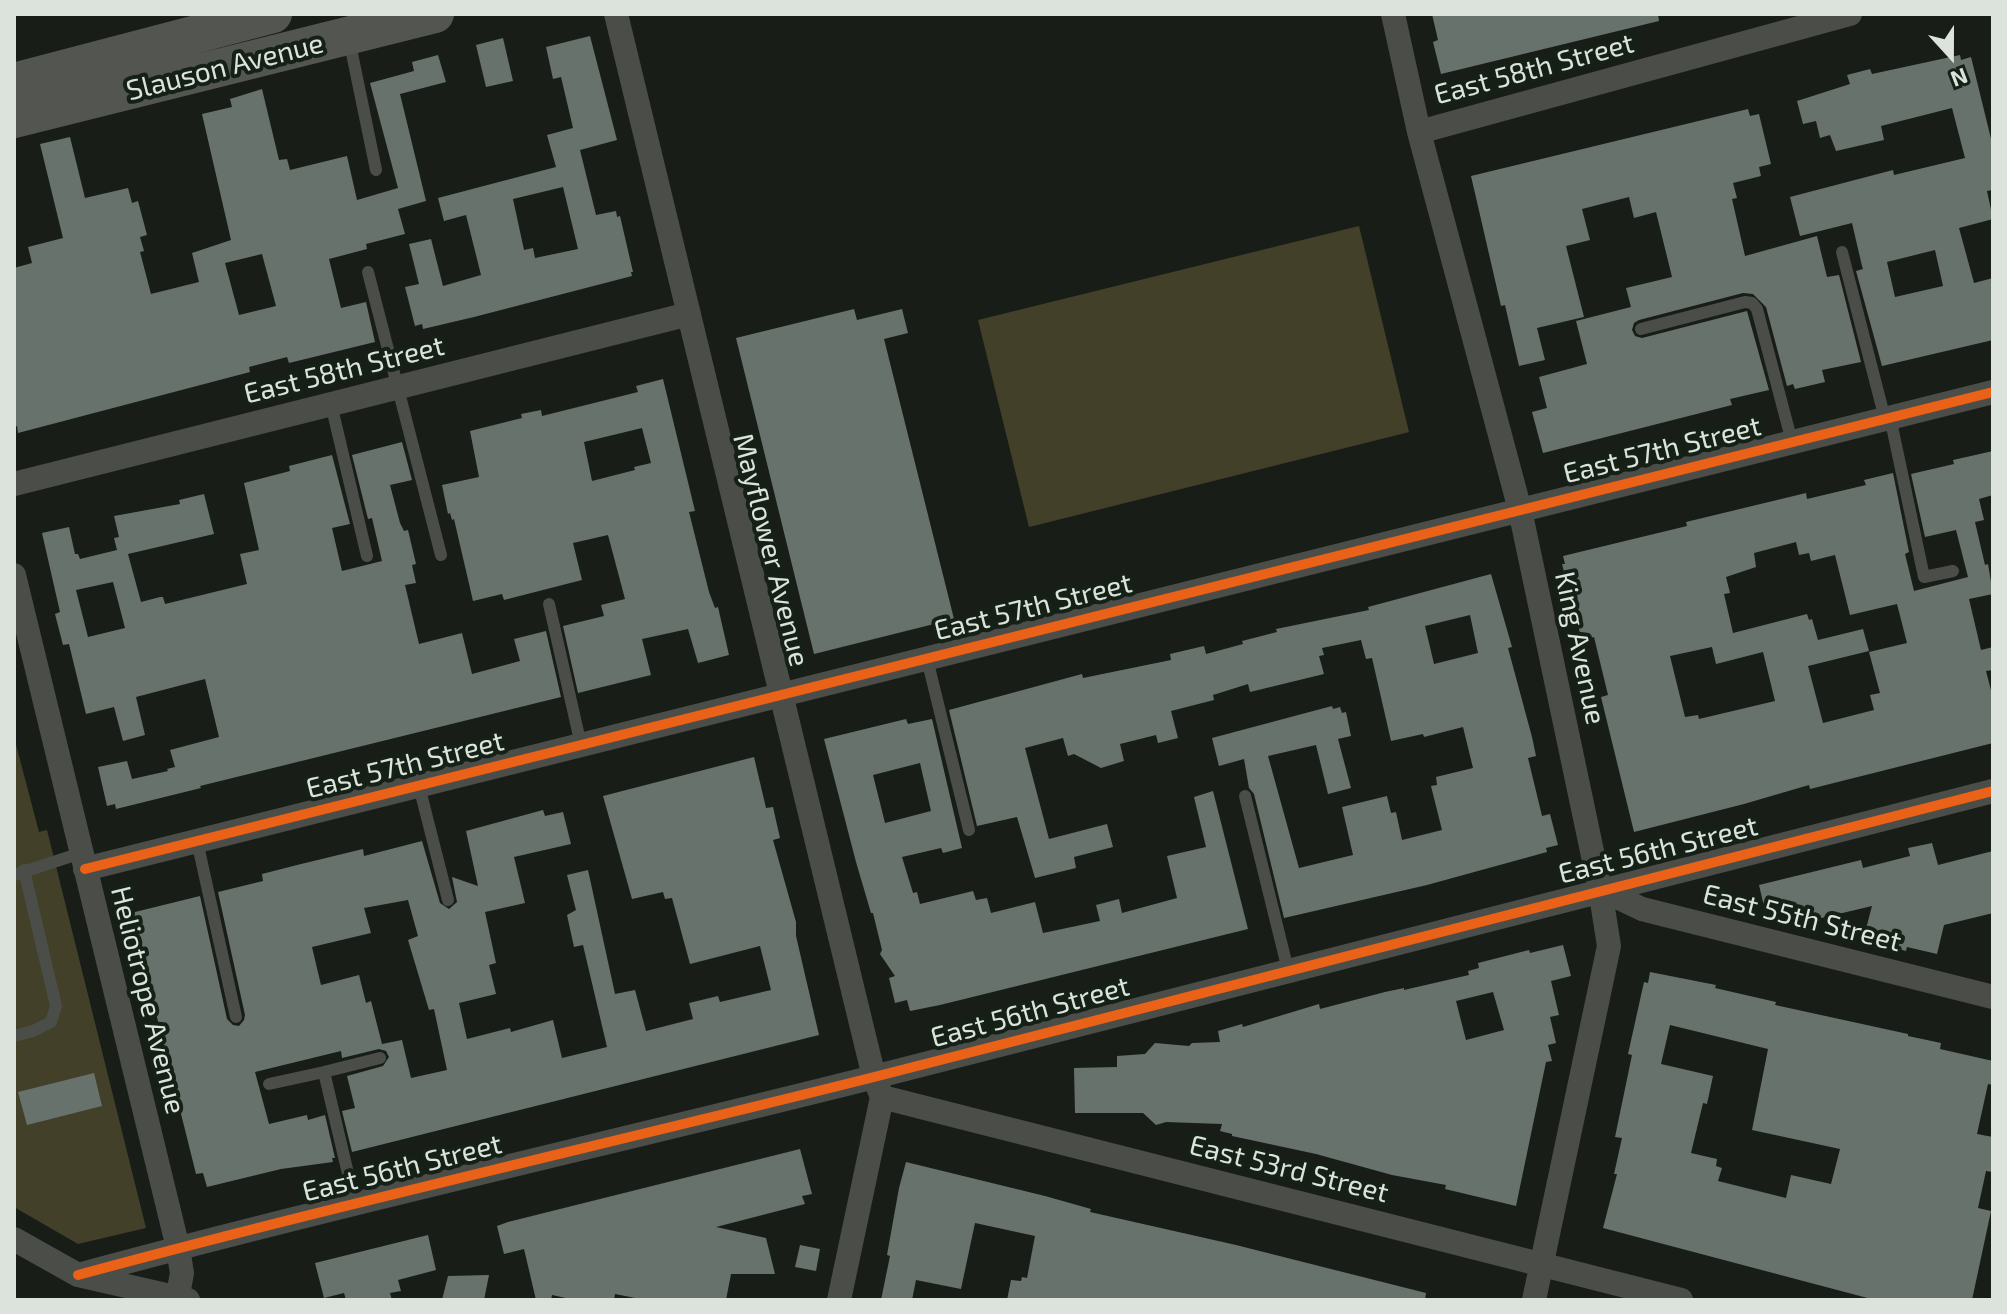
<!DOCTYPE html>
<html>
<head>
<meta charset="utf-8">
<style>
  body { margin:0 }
  #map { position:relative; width:2007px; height:1314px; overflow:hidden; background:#181d18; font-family:"Exo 2",sans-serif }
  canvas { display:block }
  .frame { position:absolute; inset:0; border:16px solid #dce3dc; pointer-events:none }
  .north { position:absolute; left:1911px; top:16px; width:80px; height:80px; -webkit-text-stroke:6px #152016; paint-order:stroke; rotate:159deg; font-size:22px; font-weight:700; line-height:32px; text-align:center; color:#dce3dc }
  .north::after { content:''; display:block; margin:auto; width:28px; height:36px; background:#dce3dc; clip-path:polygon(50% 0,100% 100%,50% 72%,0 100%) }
</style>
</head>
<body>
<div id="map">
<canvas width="2007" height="1314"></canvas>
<div class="frame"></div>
<div class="north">N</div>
</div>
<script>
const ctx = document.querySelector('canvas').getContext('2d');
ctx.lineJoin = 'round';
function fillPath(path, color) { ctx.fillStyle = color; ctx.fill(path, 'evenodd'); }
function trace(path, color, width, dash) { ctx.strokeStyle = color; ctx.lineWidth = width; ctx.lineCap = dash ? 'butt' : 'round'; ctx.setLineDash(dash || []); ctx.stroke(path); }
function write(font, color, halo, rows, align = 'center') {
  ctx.font = font + ' "Exo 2",sans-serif'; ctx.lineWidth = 8; ctx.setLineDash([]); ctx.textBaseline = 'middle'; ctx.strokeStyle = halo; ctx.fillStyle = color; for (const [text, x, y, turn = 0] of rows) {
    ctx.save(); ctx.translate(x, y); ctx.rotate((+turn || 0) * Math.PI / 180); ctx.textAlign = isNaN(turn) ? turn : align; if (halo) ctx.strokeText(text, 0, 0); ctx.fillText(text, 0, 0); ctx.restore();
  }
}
const green = new Path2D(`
  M1359,226L1409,432L1029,527L978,320Z
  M14,737L39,832L47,830L146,1228L78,1244L14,1207Z`);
const building = new Path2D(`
  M1432,14H1658L1659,21L1441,74L1433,42L1438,40Z
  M590,36L617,140L580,150L596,215L616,211L617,217L620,216L633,272H631L632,276L474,317L423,329L422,324L415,326L405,287L419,284L409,244L431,239L443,286L481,275L466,215L444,221L438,198L556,167L547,135L573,128L561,77L553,79L546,47ZM563,187L578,249L535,258L533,248L524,250L513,199Z
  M503,38L513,81L486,87L476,45Z
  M438,55L446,82L400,94L426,201L398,209L405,234L366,244L367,249L329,259L341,308L366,302L375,342L289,363L287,357L249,367L250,372L18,433L17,426L14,427V268L32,263L28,247L63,238L40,144L70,137L85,198L128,188L132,203L138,201L147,235L140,237L144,251L140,252L151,294L199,282L192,253L231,240L202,114L232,107L230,99L262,89L279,160L287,159L290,170L347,156L357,200L398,188L370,83L414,71L412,62ZM262,254L276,306L239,315L225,263Z
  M1960,55L1961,60L1971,57L1993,147V190L1987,191L1993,219L1959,228L1974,283L1993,278V340L1882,366L1856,271L1863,269L1862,266L1852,223L1800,236L1790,197L1893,170L1894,175L1965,158L1952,108L1881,126L1884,140L1836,151L1830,135L1820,138L1816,121L1803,124L1797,101L1850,84L1847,75L1870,69L1872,74ZM1935,250L1943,286L1895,297L1887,262Z
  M1748,109L1750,116L1759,114L1771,164L1759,167L1761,176L1733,183L1737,198L1732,199L1745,256L1817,236L1827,277L1839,275L1861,362L1822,370L1825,382L1795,389L1793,384L1787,386L1766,307L1753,294L1743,293L1639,320L1634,323L1632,330L1635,336L1642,338L1747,311L1769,390L1730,399L1732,405L1543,453L1532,412L1547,408L1539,377L1587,364L1576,321L1631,307L1626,288L1672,277L1656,212L1634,218L1629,197L1582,209L1590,240L1566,246L1584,317L1537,328L1545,360L1519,366L1505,305L1501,306L1471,176Z
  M854,309L857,320L902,309L908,333L884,339L954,619L814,654L736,338Z
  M663,379L695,511L689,512L709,592L715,608L718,607L729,655L698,663L688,629L642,639L651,675L578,693L563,626L604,616L601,605L625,599L608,535L573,543L582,580L504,600L502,594L473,601L454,519L452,520L450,513L448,514L442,485L479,477L470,431L522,418L521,414L541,410L542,416L638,392L636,386ZM642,428L651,463L634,467L635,470L592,481L584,442Z
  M402,442L412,480L390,485L400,523L404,531L408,530L416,564L412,565L416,583L405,585L419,644L462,633L472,674L520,661L514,639L546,631L561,697L200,786L201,788L116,809L115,804L107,806L98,767L127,761L132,779L168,771L167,769L175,767L170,750L219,737L205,679L136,697L145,735L123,741L114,707L86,714L69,644L63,645L55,614L60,612L42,533L69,527L75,554H78L80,559L117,550L114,538L119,537L114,516L180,504L179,500L204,494L214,534L128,554L141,602L160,597H163L165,604L247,584L240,554L259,550L244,483L290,471L289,466L332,455L350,524L332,528L342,571L382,561L372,518L368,519L352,455ZM113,582L125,628L88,637L76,590Z
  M1993,451V495L1979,499L1984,520L1975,522L1985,565L1988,564L1993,594L1969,599L1981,650L1993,647V670L1986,671L1993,698V743L1810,789L1809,785L1744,804L1634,832L1601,697L1608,695L1594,637L1583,640L1582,633H1580L1562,564H1565L1563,556L1687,526L1686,522L1806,493L1807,499L1866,485L1864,480L1893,473L1909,552L1905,554L1914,591L1968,577L1956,530L1925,537L1911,474L1954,464L1953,460ZM1796,542L1799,555L1809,553L1811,561L1835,555L1850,615L1897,604L1907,643L1869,652L1880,693L1870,695L1874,710L1823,723L1808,666L1869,651L1863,629L1818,640L1812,619L1809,620L1807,614L1733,633L1724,594L1730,593L1726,577L1756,567L1754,553ZM1712,647L1716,664L1763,652L1775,701L1699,719L1698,715L1685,717L1670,656Z
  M1491,574L1512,647L1508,648L1532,737L1536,756L1528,758L1542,816L1550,814L1558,845L1546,848L1547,852L1427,885L1284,918L1254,794L1249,788L1244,759L1219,766L1212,738L1332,706L1333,709L1340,707L1342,713L1346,712L1351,736L1338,739L1351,788L1328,794L1316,745L1268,756L1299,868L1353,855L1342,807L1387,796L1391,813L1396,812L1402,840L1442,830L1431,786L1437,785L1436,777L1473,768L1463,727L1424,737L1423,734L1391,741L1372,658L1366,659L1361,640L1322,648L1324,655L1319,656L1324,674L1250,692L1248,684L1213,695L1214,700L1171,711L1178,738L1158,743L1156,735L1120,744L1124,761L1101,768L1074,754L1068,756L1063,738L1025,748L1049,839L1107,824L1113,847L1074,857L1076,868L1035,878L1017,817L977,826L949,710L1082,674L1083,678L1171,660L1170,654L1204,646L1206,654L1243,644L1242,641L1277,632L1276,629L1369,610L1368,607ZM1470,615L1478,653L1434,664L1425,626Z
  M906,719L908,724L932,719L962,848L943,853L941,848L902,857L913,893L917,892L920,904L973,891L976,900L987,898L991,913L1035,902L1043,933L1100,921L1096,905L1100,904L1119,899L1122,913L1177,898L1167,856L1206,847L1194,797L1213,791L1248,929L940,1005L910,1011L907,1000L895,1003L889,978L895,976L880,954L882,950L873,913H871L856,862L824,739ZM920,763L931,811L885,823L873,775Z
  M754,757L766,808L773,807L780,838L773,840L796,922V936L819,1035L352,1152L342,1111L355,1108L347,1076L383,1066L389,1057L386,1051L379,1049L342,1058L341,1051L255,1072L269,1124L307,1115L308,1120L325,1115L335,1158H332L333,1162L281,1169L207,1187L203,1173L196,1174L131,913L200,896L227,1019L233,1025L239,1026L244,1020L245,1015L218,892L263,881L262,874L297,865L363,849L364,856L422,841L440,903L449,909L457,902L452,877L478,886L466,831L543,810L545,816L563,812L571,844L514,857L525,903L485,912L496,963L489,965L496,994L459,1003L467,1039L510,1028L511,1032L553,1020L562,1058L607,1047L583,945L574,947L567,915L576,910L567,875L588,870L615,994L635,990L646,1031L693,1019L689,1003L718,996L720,1002L771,990L760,946L690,964L672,898L665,899L663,892L632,899L603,796ZM408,900L418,936L408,940L429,1010L434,1009L447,1070L411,1078L402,1040L382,1044L371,1001L366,1003L359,975L321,985L312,947L371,933L364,908Z
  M1932,843L1938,865L1993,851V913L1944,925L1937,954L1907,947L1906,951L1863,940L1872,906L1813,920L1810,907L1766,915L1759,885L1861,860L1863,868L1910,856L1908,848Z
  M1563,945L1571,976L1551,981L1559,1015L1550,1017L1556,1043L1548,1045L1552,1061L1546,1062L1516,1206L1445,1189L1446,1185L1392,1175L1316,1154L1232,1136V1134L1220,1131L1222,1124L1166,1122L1156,1125L1143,1113H1075L1074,1068L1117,1067V1056L1145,1054L1155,1043L1189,1046L1192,1043L1220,1042L1218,1031L1242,1024L1243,1027L1319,1004L1320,1009L1385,992L1404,988V990L1469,975L1468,971L1479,968L1478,963L1529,950L1530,953ZM1493,992L1504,1030L1466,1040L1456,1001Z
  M1650,972L1716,985L1715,988L1776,1002L1775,1005L1908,1034V1036L1941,1043L1940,1049L1993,1061V1085L1988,1084L1977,1134L1993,1137V1172L1986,1171L1978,1208L1991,1211L1972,1300H1875L1603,1228L1617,1174H1614L1622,1138L1615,1137L1632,1055L1628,1054L1644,982L1648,983ZM1670,1025L1768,1049L1752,1130L1840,1149L1831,1184L1791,1175L1786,1198L1718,1181L1722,1168L1716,1166L1717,1159L1691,1153L1703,1103L1707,1104L1713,1076L1661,1064Z
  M94,1073L102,1106L27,1125L18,1092Z
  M800,1149L812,1194L802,1196L805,1204L716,1227L766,1238L775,1274H731L726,1300H645L615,1294L614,1300H575L552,1295L551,1300H536L524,1249L504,1254L497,1226L508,1222Z
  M906,1162L1045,1196L1091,1209L1090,1212L1236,1245L1426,1293L1425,1300H1007L1011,1280L1021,1281L1022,1277L1027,1278L1035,1236L975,1223L961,1289L916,1280L912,1300H881L890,1256L887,1255L899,1188Z
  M428,1235L436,1270L398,1280L401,1291L390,1293L392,1300H346L344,1293L324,1298L315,1263Z
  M800,1245L820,1249L816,1271L795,1267Z
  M489,1275L484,1300H442L448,1276Z`);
const service = new Path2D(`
  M349,39L376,170
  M1842,252L1885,419
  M368,272L441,555
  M1641,329L1745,302L1752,303L1757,309L1792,442
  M331,404L367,556
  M1890,417L1924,577L1953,571
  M549,604L581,745
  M927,659L969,830
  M419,786L448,900
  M1245,796L1288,970
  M197,841L236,1017
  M14,875L81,853
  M14,1036L33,1031L51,1022L56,1006L24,870
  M324,1072L380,1058
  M269,1084L324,1072L355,1203`);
const minor = new Path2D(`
  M616,14L874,1077L882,1097L839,1300
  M1393,14L1419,132L1520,510L1600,889L1609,946L1534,1300
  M1419,132L1850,14
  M14,484L689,314
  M14,575L178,1248L182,1273L177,1300
  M85,869L1993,392
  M1600,889L1642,909L1993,997
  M882,1097L1681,1300
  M14,1239L78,1275L188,1300
  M78,1275C344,1203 612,1143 878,1076C1250,981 1621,884 1993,791`);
const primary = new Path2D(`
  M14,82L273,14
  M14,119L435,14`);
const cycleway = new Path2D(`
  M85,869L1993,392
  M78,1275C344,1203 612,1143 878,1076C1250,981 1621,884 1993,791`);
const streetNames = [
  ["Slauson Avenue",225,67,-14],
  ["East 58th Street",1534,69,-15],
  ["East 58th Street",344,370,-14],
  ["East 57th Street",1662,450,-14],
  ["Mayflower Avenue",771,550,76],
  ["East 57th Street",1033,607,-14],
  ["King Avenue",1580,648,78],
  ["East 57th Street",405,765,-14],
  ["East 56th Street",1658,850,-14],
  ["East 55th Street",1802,918,14],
  ["Heliotrope Avenue",148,1000,76],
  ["East 56th Street",1030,1012,-15],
  ["East 56th Street",402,1168,-14],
  ["East 53rd Street",1289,1169,14]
];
fillPath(green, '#424028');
fillPath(building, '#68726d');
trace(service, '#4b4d49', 12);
trace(minor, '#4b4d49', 24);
trace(primary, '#535551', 38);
trace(cycleway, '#ea6118', 10);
write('28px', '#dce3dc', '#152016', streetNames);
</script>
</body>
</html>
